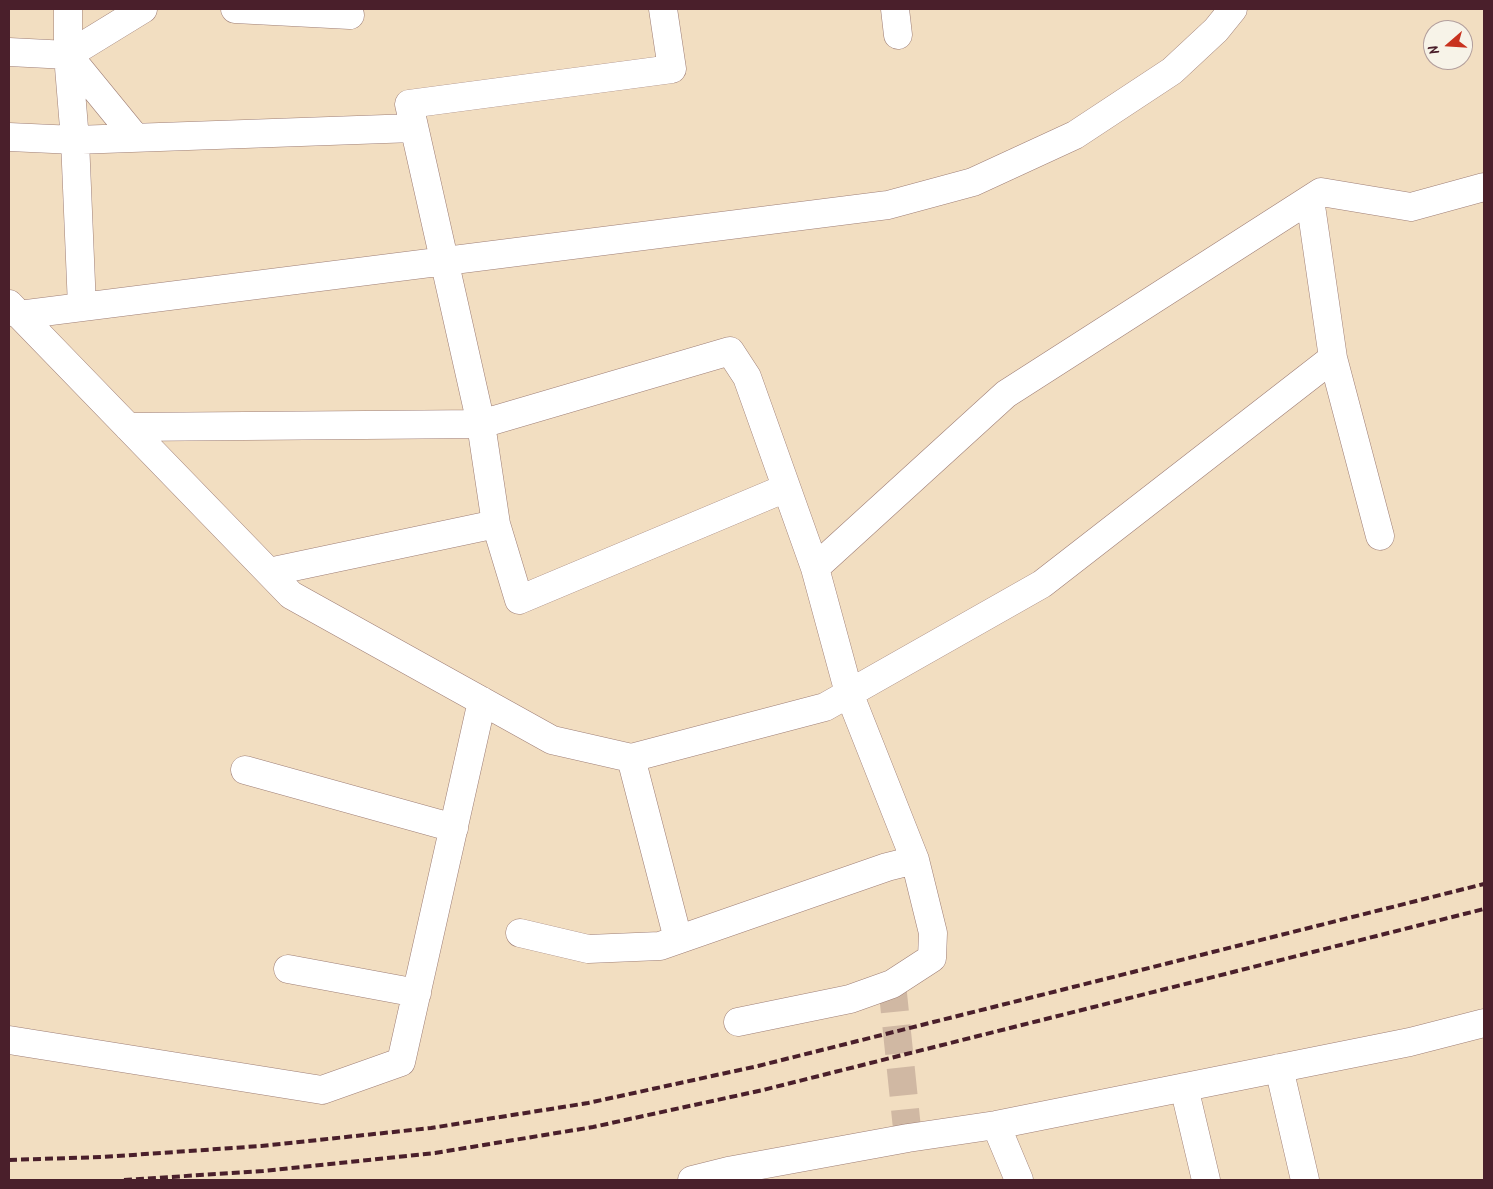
<!DOCTYPE html>
<html>
<head>
<meta charset="utf-8">
<style>
  body { margin:0 }
  #map { position:relative; width:1493px; height:1189px; overflow:hidden; background:#f2dec1; font-family:Kalam,sans-serif }
  canvas { display:block }
  .frame { position:absolute; inset:0; border:10px solid #4a1f2b; pointer-events:none }
  .north { position:absolute; left:1423px; top:20px; width:50px; height:50px; box-sizing:border-box; background:#f7f3e8; border:1px solid #b29e9c; border-radius:50%; rotate:251deg; font-size:14px; font-weight:700; line-height:20px; text-align:center; color:#4a1f2b }
  .north::after { content:''; display:block; margin:auto; width:18px; height:22px; background:#c8321e; clip-path:polygon(50% 0,100% 100%,50% 72%,0 100%) }
</style>
</head>
<body>
<div id="map">
<canvas width="1493" height="1189"></canvas>
<div class="frame"></div>
<div class="north">N</div>
</div>
<script>
const ctx = document.querySelector('canvas').getContext('2d');
ctx.lineJoin = 'round';
function trace(path, color, width, dash) { ctx.strokeStyle = color; ctx.lineWidth = width; ctx.lineCap = dash ? 'butt' : 'round'; ctx.setLineDash(dash || []); ctx.stroke(path); }
const streetTunnel = new Path2D(`
  M892,984L908,1138`);
const street = new Path2D(`
  M68,9V55L75,140L82,307
  M235,9L350,15
  M663,9L672,69L409,104L481,424L496,524L519,600L786,488
  M895,9L898,35
  M9,52L68,55
  M9,137L75,140L414,128
  M135,137L68,55L143,9
  M1310,199L1333,358L1380,536
  M9,304L291,595L552,740L631,758L825,707L1042,584L1333,358
  M19,315L888,205L973,182L1075,135L1172,71L1216,30L1233,9
  M128,427L481,424L730,351L747,377L815,568L849,693L915,860L933,933L932,958L892,984L850,999L738,1022
  M815,568L1006,394L1321,192L1411,207L1484,187
  M269,572L496,524
  M631,758L678,939
  M245,770L454,828
  M520,933L588,949L660,946L887,867L915,860
  M288,969L417,993
  M9,1040L322,1090L401,1062L482,701
  M1279,1068L1305,1180
  M1184,1087L1206,1180
  M996,1125L1019,1180
  M692,1180L728,1171L908,1138L996,1125L1410,1042L1484,1023`);
const rail = new Path2D(`
  M9,1160L103,1157L261,1146L431,1128L588,1103L758,1066L1484,884
  M124,1180L263,1171L435,1153L593,1127L763,1090L1484,909`);
trace(streetTunnel, '#d0b8a3', 28, [28, 14]);
trace(street, '#9e7e76', 29);
trace(street, '#fff', 28);
trace(rail, '#4a1f2b', 4, [8, 4]);
</script>
</body>
</html>
